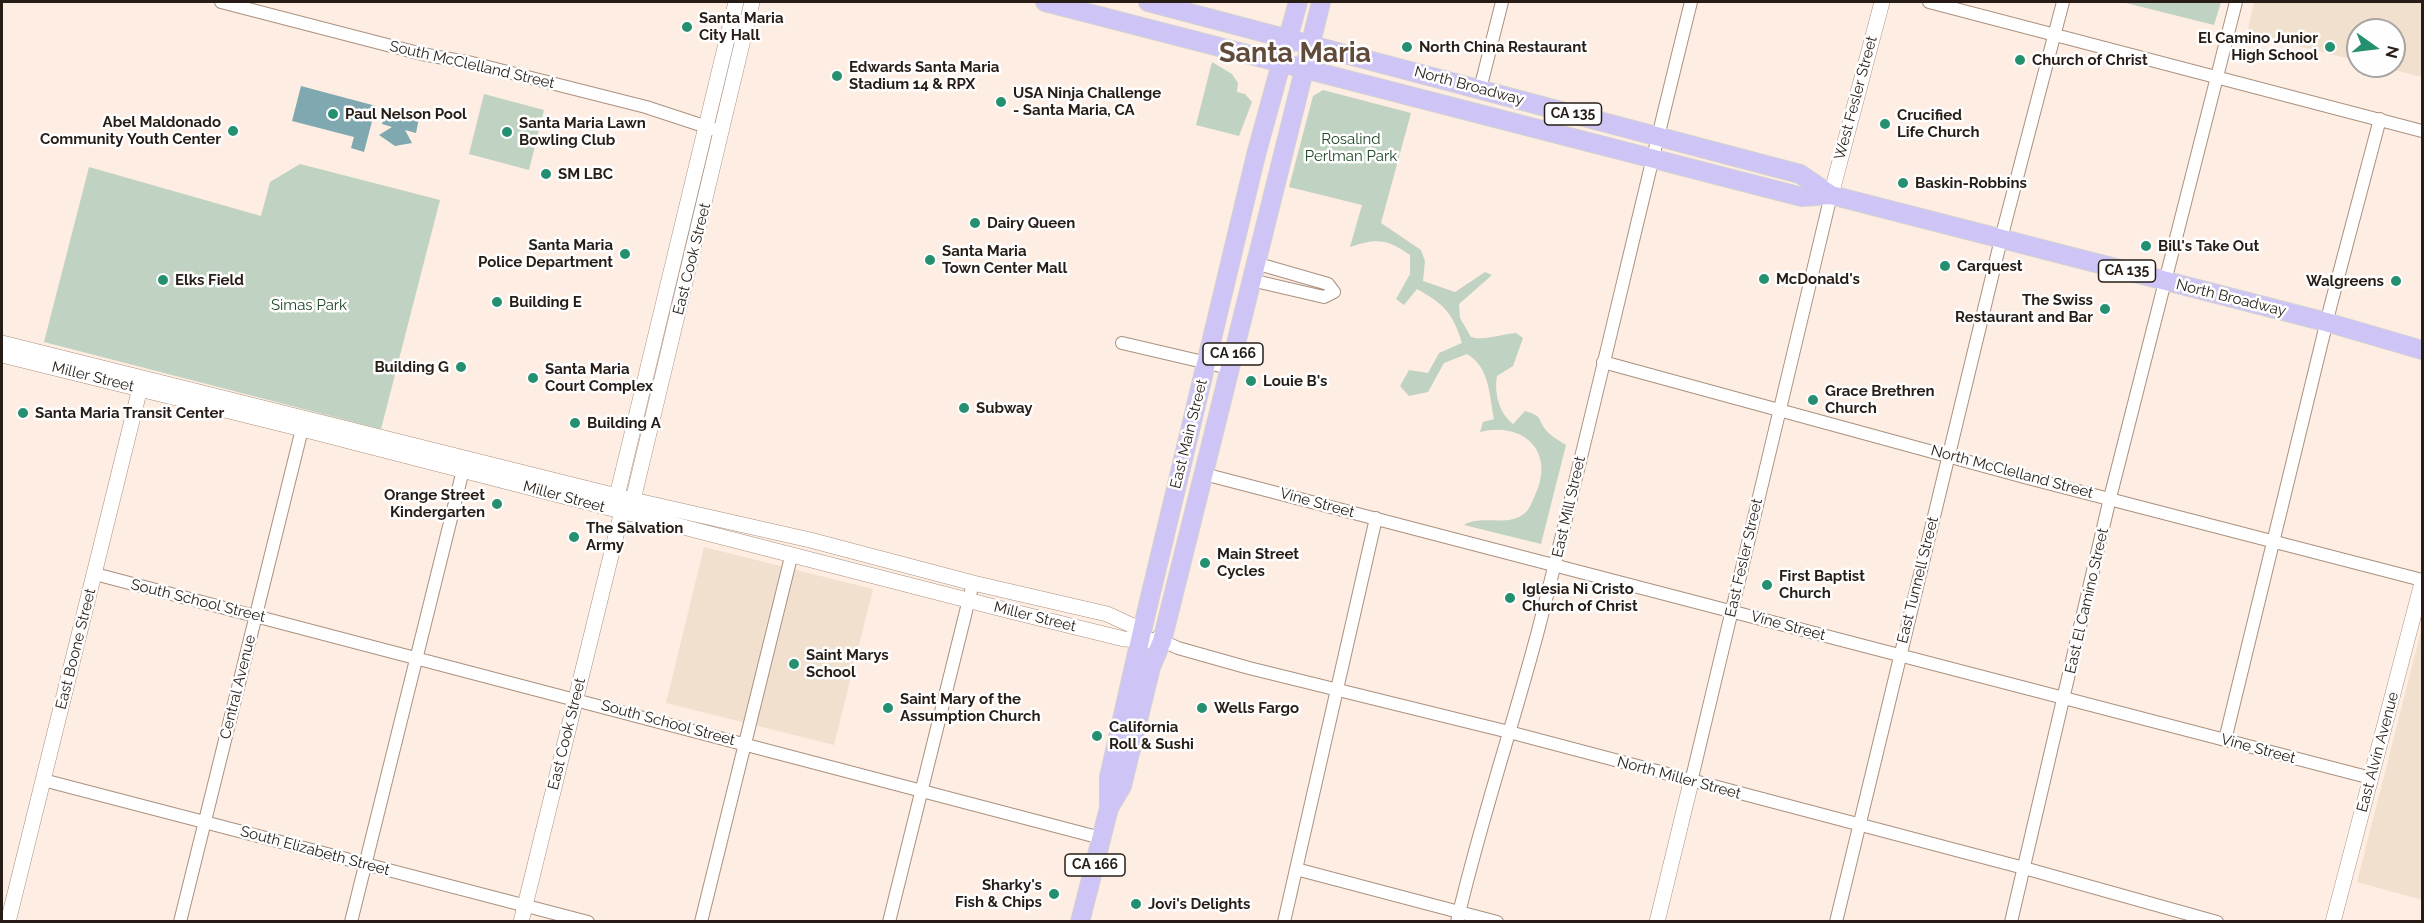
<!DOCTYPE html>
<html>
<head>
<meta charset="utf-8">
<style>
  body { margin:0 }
  #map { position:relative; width:2424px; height:923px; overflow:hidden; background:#feede2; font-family:Raleway,sans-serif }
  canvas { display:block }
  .frame { position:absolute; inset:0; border:3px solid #271d16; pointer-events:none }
  .north { position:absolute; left:2346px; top:18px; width:60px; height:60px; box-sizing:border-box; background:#fefefe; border:2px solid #a8a4a1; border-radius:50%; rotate:104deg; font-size:16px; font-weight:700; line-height:24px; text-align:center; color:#271d16 }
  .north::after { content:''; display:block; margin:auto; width:21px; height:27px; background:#25906f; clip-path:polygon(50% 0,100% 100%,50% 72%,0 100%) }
</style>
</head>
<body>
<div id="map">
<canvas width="2424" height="923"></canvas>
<div class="frame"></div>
<div class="north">N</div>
</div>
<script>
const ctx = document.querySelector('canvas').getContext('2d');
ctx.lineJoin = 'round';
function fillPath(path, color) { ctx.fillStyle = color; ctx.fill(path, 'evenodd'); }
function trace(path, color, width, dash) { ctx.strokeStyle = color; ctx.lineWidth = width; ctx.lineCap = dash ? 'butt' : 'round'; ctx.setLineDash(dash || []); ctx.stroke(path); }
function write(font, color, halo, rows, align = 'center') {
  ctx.font = font + ' Raleway,sans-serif'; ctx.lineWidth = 5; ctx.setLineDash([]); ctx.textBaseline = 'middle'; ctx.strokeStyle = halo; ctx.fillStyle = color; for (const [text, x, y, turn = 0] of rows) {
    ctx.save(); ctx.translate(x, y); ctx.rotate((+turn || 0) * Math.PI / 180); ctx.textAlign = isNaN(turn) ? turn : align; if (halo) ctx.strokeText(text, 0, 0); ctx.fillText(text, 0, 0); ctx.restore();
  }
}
const education = new Path2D(`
  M2254,2H2422V77L2378,66H2394V30H2358V61L2247,33Z
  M704,547L873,589L834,745L666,703Z
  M2422,627V900L2357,882Z`);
const green = new Path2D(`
  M2122,2H2221L2214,25Z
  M1212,62L1232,74L1238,83L1237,92L1245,94L1252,102L1239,136L1196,125Z
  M1323,90L1411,113L1381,223L1421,250L1425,261L1423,281L1455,292L1485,272L1492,275L1459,304L1460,318L1471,337C1485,341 1501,334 1516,333L1523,338L1513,366L1497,376C1494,393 1499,413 1513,424L1525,411C1543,416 1537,419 1546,430C1550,436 1560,441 1566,445L1541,544L1464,525C1483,514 1507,528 1525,513C1530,509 1533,499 1536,493C1555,450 1522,421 1480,432L1483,422L1494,419C1489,394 1490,368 1467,354L1444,363L1428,392L1409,396L1400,386L1409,370L1428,373L1439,353L1462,343C1453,313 1444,304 1417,289L1404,305L1396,299L1410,274V255C1387,239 1377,238 1350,247L1362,205L1289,187L1313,96Z
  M484,94L544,110L529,170L469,154Z
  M300,164L440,200L381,429L44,342L89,167L261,216L270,182Z`);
const water = new Path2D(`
  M301,86L376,106L364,152L351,148L354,137L292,121Z
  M386,109L419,118L416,133L405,130L412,143L395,146L379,135L392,127L382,124Z`);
const minor = new Path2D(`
  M221,2L422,54L472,63L646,107L713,129
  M1929,2L2422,131
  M1480,89L1502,2
  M1251,280L1324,297L1334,292L1328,284L1255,263
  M1122,343L1229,368
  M1603,362L2028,478L2422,580
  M1204,474L2371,778
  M95,574L1101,838
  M1156,638L1178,648L1249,668L1509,732L2024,868L2217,922
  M2225,740L2331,304L2380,119
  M43,780L588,922
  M1691,782L1831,195
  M1296,869L1497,922
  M180,922L304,421
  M351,922L465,462
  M701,922L791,557
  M889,922L973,583
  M1284,922L1376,518
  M1457,922C1480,822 1513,726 1539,627C1592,419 1639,210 1691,2
  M1836,922L2003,231L2063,2
  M2011,922L2110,498L2236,2`);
const tertiary = new Path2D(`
  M1831,195L1882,2
  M2,343L633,500L810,540L973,583L1107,614L1142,630
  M2,355L302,429L1010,611L1124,639L1162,641
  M619,504L617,496L736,2
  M8,922L142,380
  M521,922L618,527L622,512L633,500L752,2
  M1657,922L1691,782
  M2333,922L2422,583`);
const primary = new Path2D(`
  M1045,2L1802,197L1831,195
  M1148,2L1800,174L1831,195L2326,322L2422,350
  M1109,806V777L1145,618L1256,155L1298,2
  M1080,922L1109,808L1122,786L1151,667L1162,641L1321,2`);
const markers = [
  [687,27,6,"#25906f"],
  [1407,47,6,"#25906f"],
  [2330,47,6,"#25906f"],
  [2020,60,6,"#25906f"],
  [837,76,6,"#25906f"],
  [1001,102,6,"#25906f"],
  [333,114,6,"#25906f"],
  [1885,124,6,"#25906f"],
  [233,131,6,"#25906f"],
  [507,132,6,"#25906f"],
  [546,174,6,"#25906f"],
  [1903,183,6,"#25906f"],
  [975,223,6,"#25906f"],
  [2146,246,6,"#25906f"],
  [625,254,6,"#25906f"],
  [930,260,6,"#25906f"],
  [1945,266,6,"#25906f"],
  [1764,279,6,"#25906f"],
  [163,280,6,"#25906f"],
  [2396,281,6,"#25906f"],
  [497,302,6,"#25906f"],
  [2105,309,6,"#25906f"],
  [461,367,6,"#25906f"],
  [533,378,6,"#25906f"],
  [1251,381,6,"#25906f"],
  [1813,400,6,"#25906f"],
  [964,408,6,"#25906f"],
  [23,413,6,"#25906f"],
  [575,423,6,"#25906f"],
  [497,504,6,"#25906f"],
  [574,537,6,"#25906f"],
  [1205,563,6,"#25906f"],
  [1767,585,6,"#25906f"],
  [1510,598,6,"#25906f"],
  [794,664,6,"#25906f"],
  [888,708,6,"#25906f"],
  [1202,708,6,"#25906f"],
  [1097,736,6,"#25906f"],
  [1054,894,6,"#25906f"],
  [1136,904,6,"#25906f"]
];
const shields = [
  [1573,114,57],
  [2127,271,57],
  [1233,354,60],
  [1095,865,60]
];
const shieldNames = [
  ["CA 135",1573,114],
  ["CA 135",2127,271],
  ["CA 166",1233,354],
  ["CA 166",1095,865]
];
const poiNames = [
  ["Santa Maria",699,18],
  ["City Hall",699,35],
  ["El Camino Junior",2318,38,"right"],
  ["High School",2318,55,"right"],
  ["North China Restaurant",1419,47],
  ["Church of Christ",2032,60],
  ["Edwards Santa Maria",849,67],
  ["Stadium 14 & RPX",849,84],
  ["USA Ninja Challenge",1013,93],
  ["- Santa Maria, CA",1013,110],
  ["Paul Nelson Pool",345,114],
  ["Crucified",1897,115],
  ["Life Church",1897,132],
  ["Abel Maldonado",221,122,"right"],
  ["Community Youth Center",221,139,"right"],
  ["Santa Maria Lawn",519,123],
  ["Bowling Club",519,140],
  ["SM LBC",558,174],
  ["Baskin-Robbins",1915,183],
  ["Dairy Queen",987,223],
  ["Santa Maria",613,245,"right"],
  ["Police Department",613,262,"right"],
  ["Bill's Take Out",2158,246],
  ["Santa Maria",942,251],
  ["Town Center Mall",942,268],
  ["Carquest",1957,266],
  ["McDonald's",1776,279],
  ["Elks Field",175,280],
  ["Walgreens",2384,281,"right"],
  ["The Swiss",2093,300,"right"],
  ["Restaurant and Bar",2093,317,"right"],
  ["Building E",509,302],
  ["Building G",449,367,"right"],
  ["Santa Maria",545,369],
  ["Court Complex",545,386],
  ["Louie B's",1263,381],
  ["Grace Brethren",1825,391],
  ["Church",1825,408],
  ["Subway",976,408],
  ["Santa Maria Transit Center",35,413],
  ["Building A",587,423],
  ["Orange Street",485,495,"right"],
  ["Kindergarten",485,512,"right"],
  ["The Salvation",586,528],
  ["Army",586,545],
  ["Main Street",1217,554],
  ["Cycles",1217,571],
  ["First Baptist",1779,576],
  ["Church",1779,593],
  ["Iglesia Ni Cristo",1522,589],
  ["Church of Christ",1522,606],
  ["Saint Marys",806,655],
  ["School",806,672],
  ["Saint Mary of the",900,699],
  ["Assumption Church",900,716],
  ["Wells Fargo",1214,708],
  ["California",1109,727],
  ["Roll & Sushi",1109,744],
  ["Sharky's",1042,885,"right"],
  ["Fish & Chips",1042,902,"right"],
  ["Jovi's Delights",1148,904]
];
const streetNames = [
  ["South McClelland Street",472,65,13],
  ["North Broadway",1469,86,15],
  ["West Fesler Street",1856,98,-75],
  ["East Cook Street",692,259,-76],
  ["North Broadway",2231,298,14],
  ["Miller Street",93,377,14],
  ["East Main Street",1189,434,-76],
  ["North McClelland Street",2012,472,15],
  ["Miller Street",564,497,15],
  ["Vine Street",1317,503,15],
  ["East Mill Street",1569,507,-77],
  ["East Fesler Street",1744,558,-77],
  ["East Tunnell Street",1918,580,-76],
  ["South School Street",198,601,14],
  ["East El Camino Street",2087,601,-77],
  ["Miller Street",1035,617,14],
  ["Vine Street",1788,626,15],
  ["East Boone Street",76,649,-76],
  ["Central Avenue",238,687,-76],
  ["South School Street",668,723,15],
  ["East Cook Street",567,734,-76],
  ["Vine Street",2258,749,15],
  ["East Alvin Avenue",2378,752,-75],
  ["North Miller Street",1679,778,15],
  ["South Elizabeth Street",315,851,15]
];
const parkNames = [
  ["Rosalind",1351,139],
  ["Perlman Park",1351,156],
  ["Simas Park",309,305]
];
const townNames = [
  ["Santa Maria",1295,54]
];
fillPath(education, '#f1e0ce');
fillPath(green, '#c0d2c1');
fillPath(water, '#80a8b1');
trace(minor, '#aa917f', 14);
trace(tertiary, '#aa917f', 16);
trace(primary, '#d4d2d0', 20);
trace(minor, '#fff', 12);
trace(tertiary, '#fff', 15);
trace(primary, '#cec4f5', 18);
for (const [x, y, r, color] of markers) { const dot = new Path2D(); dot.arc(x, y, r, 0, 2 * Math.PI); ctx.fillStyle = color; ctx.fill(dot); trace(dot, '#fefefe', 2); }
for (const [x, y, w] of shields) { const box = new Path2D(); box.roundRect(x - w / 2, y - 11, w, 22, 4.5); ctx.fillStyle = '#fefefe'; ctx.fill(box); trace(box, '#271d16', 1.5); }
write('bold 14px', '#271d16', null, shieldNames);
write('bold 15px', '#271d16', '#fefefe', poiNames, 'left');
write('15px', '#271d16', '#fefefe', streetNames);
write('15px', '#1f4825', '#fefefe', parkNames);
write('bold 27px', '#614a3a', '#fefefe', townNames);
</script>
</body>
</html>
